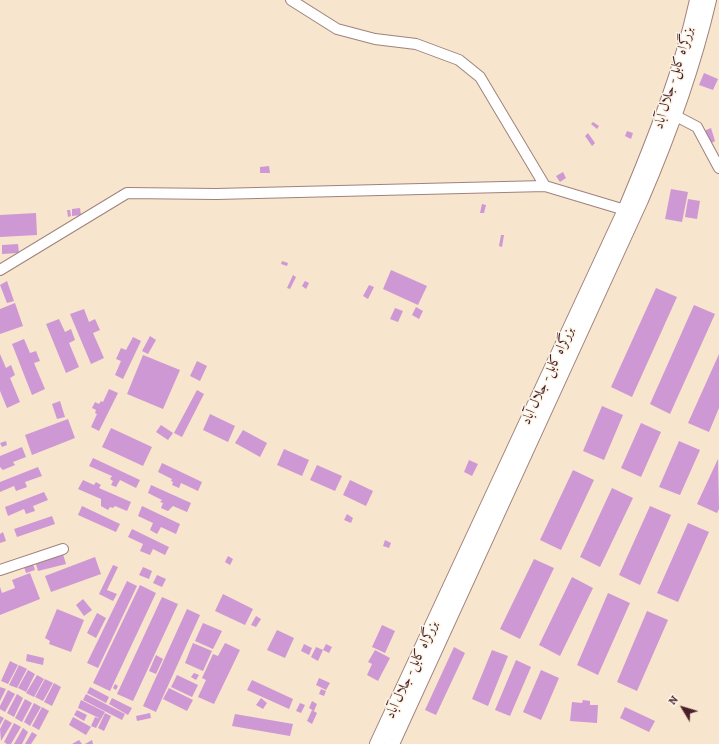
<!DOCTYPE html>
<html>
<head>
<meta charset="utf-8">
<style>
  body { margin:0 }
  #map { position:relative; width:719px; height:744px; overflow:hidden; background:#f7e5cd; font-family:Alegreya,serif }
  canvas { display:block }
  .north { position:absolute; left:663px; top:688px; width:40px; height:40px; -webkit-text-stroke:3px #fcf5e5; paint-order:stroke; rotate:308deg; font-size:11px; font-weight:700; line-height:16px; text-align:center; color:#4a1f2b }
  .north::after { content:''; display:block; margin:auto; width:14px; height:18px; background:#4a1f2b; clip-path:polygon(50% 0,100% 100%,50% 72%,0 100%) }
</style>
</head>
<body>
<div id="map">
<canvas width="719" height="744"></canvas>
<div class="north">N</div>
</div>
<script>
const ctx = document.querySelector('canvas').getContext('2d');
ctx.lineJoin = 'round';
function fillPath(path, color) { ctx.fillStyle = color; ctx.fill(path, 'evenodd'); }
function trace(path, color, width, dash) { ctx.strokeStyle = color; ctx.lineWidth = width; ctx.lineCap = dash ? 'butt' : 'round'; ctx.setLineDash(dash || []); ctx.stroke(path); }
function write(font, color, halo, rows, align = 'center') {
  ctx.font = font + ' Alegreya,Amiri,serif'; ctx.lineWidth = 3; ctx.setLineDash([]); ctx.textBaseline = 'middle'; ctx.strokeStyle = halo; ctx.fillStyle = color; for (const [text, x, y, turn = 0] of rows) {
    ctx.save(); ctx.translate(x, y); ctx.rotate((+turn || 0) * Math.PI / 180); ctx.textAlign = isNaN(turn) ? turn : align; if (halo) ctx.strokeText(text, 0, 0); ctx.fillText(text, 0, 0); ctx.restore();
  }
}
const building = new Path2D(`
  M704,73L718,79L713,90L699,85Z
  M593,122L599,126L597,129L591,124Z
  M711,128L715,141L710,144L704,131Z
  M627,131L633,133L631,139L625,136Z
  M588,133L595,143L592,146L585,136Z
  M269,166L270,173H260V167Z
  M563,172L566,178L560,182L556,176Z
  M671,189L688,192L682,222L665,219Z
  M688,199L700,201L697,219L685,217Z
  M482,204L486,205L484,213H480Z
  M80,208L81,215L72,216V209Z
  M67,210H70L71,216L68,217Z
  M36,213L37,235L0,237V215Z
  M501,235H504L502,247L499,246Z
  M18,244L19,253L2,254V245Z
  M282,261L288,263L287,266L281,264Z
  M391,270L427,286L418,305L383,289Z
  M293,275L296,277L290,289L287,288Z
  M7,281L14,301L7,303L0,285Z
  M305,281L309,283L306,289L302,286Z
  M369,285L374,287L368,299L363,296Z
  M656,288L677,297L632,397L611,387Z
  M15,303L23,326L0,334V309Z
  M694,305L715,314L670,414L650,404Z
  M416,307L423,311L419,319L412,315Z
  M395,308L403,311L398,322L390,319Z
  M84,309L89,322L95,319L100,330L93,333L104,358L91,364L70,314Z
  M59,319L65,332L71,329L75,340L69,343L79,367L66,373L46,324Z
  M150,336L156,340L148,354L142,351Z
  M133,337L141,341L123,379L115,375L121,361L116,359L121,348L126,350Z
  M24,339L30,353L36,351L40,361L34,363L45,389L32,395L12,344Z
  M0,354L6,368L11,365L15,375L10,378L20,402L7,408L0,391Z
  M719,354V408L709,432L688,423Z
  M143,355L180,370L163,409L127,394Z
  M197,361L207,366L200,381L190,376Z
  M109,389L118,393L99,431L91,427L97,414L95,413L96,410L92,408L95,402L99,404L101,401L103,402Z
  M197,390L204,394L182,437L174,433Z
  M60,401L65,417L57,419L52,404Z
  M602,406L623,415L604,460L583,451Z
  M210,414L235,426L228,442L203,430Z
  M68,419L75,438L32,455L25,435Z
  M641,423L661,432L641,477L621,468Z
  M161,425L173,433L168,440L156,432Z
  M111,428L152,447L143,466L102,447Z
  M243,430L267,443L260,457L235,443Z
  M6,441L7,445L2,447L0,443Z
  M679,441L700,450L680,495L659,487Z
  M22,447L26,457L13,462L15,465L3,470L0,467V456Z
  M284,449L309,460L302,476L277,465Z
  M93,458L140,480L136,488L120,480L116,487L111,485L113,481L110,479L112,476L89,466Z
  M718,459L719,509L717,513L697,504Z
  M469,460L478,464L472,476L464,472Z
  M162,463L202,482L198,491L181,483L179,488L172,485L173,482L171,481L172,479L158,472Z
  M317,465L342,476L335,491L310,480Z
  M38,467L42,476L25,482L27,487L16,491L14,486L0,492V482Z
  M573,470L594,480L561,550L540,540Z
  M83,480L94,485L96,482L101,485L99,488L131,502L127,511L115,506L113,508L110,507L108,510L101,506V499L78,489Z
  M350,480L373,491L366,506L343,495Z
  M151,485L191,503L187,512L173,506L168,511L161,508L163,503L160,502L162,500L148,493Z
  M612,488L633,498L600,567L580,557Z
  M44,492L48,500L33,506L35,511L26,514L24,509L8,516L5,507Z
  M82,506L120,524L116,532L78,515Z
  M142,506L180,524L176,534L161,527L157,534L150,530L153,523L138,516Z
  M650,506L671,515L640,585L619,575Z
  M347,514L353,518L351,523L344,520Z
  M52,516L55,524L17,537L14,529Z
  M688,523L709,532L678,602L657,593Z
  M132,529L169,547L165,555L153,549L150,555L140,551L143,544L128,537Z
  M3,532L6,541L0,543V534Z
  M385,540L391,543L389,548L383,546Z
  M63,554L66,564L38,571L35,561Z
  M228,556L233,559L230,565L225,562Z
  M95,557L101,574L51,592L45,576Z
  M534,559L554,568L520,639L500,629Z
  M32,561L35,570L26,573L23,564Z
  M113,565L118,567L107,590L117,594L113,601L99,594Z
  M143,567L152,571L149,579L139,575Z
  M30,573L40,599L0,615V587L2,593L15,588L12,580Z
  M157,575L166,579L162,587L153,583Z
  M572,577L593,588L560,656L539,645Z
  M127,581L137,586L98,668L87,663Z
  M140,585L156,593L110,691L93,683Z
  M608,593L630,603L598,675L577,665Z
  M223,594L253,609L245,625L215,611Z
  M162,597L178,604L133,701L117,694Z
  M83,599L92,610L84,616L76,605Z
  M57,609L84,620L71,652L49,644L50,641L45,638Z
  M187,609L200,615L156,712L143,706Z
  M647,611L668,620L637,691L617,682Z
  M97,613L106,618L96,638L87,633Z
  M256,616L261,619L256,627L251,625Z
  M203,623L222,631L213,649L195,641Z
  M382,625L395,631L385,653L372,647Z
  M277,630L294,638L285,658L267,650Z
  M193,643L212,651L203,671L185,663Z
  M225,643L240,650L214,704L198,697L206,680L202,678L213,654L218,656Z
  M304,644L312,648L309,655L301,651Z
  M326,644L332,647L329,653L323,650Z
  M316,647L323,650L318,661L311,657Z
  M454,647L465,653L436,715L425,710Z
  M375,650L390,658L378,681L367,675L372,664L368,662Z
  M492,650L508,656L488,706L472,699Z
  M27,654L44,658L43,665L26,661Z
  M156,655L163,659L156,674L149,671Z
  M516,660L531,667L510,716L495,710Z
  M10,661L18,665L8,684L1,681Z
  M19,665L27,669L17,688L9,685Z
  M28,670L35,674L26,692L18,688Z
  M541,670L559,678L541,720L523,712Z
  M194,673L199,675L196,680L191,677Z
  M37,675L44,679L34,697L26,693Z
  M177,675L198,685L192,697L171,687Z
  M319,678L330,683L326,690L316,685Z
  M45,679L53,683L43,701L35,697Z
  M252,680L293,699L289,709L247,690Z
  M54,683L61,687L52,706L44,702Z
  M115,684L118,686L116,690L113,688Z
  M0,687L6,689L0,701Z
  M90,687L109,697L106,703L87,693Z
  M169,688L193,700L187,711L163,699Z
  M321,689L326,691L324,696L319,694Z
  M8,690L15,694L5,712L0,709V706Z
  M17,694L23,698L14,717L7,713Z
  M86,694L125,714L122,720L83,700Z
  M112,698L132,708L128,715L109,704Z
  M261,698L267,703L263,709L256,705Z
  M25,699L32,703L22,722L15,718Z
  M81,700L105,712L101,719L78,708Z
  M583,700L590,701V705H598L597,723L570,721L572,702L582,703Z
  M312,701L317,704L314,711L309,708Z
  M34,703L41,707L30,726L24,722Z
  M300,703L305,705L301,713L296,711Z
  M42,707L49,711L39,730L32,726Z
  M625,707L655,721L649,732L620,718Z
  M77,710L87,715L84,721L74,715Z
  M312,710L317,713L312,724L307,721Z
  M105,713L111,716L104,731L98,728Z
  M150,713L151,718L137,721L136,716Z
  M235,714L293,724L290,736L232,726Z
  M0,716L4,718L0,725Z
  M73,717L91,727L86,735L69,725Z
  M95,717L101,719L96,728L91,726Z
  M5,719L12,723L1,741L0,729Z
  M14,723L21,727L11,744H7L4,742Z
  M23,728L28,732L22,744H14Z
  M32,732L37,735L31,744H25Z
  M79,740L82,744H72Z
  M92,740L93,744H85Z`);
const minor = new Path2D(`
  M291,0L337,29L375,39L416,44L459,60L480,77L545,186
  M676,116L697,127L719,168
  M0,270L127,193L216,194L545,186L625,210
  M0,570L63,549`);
const highway = new Path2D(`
  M377,744L625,210C654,141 681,73 697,0
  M392,744L641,200C669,135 693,69 709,0`);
const streetNames = [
  ["بزرگراه کابل- جلال آباد",674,78,-73],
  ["بزرگراه کابل- جلال آباد",548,376,-65],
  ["بزرگراه کابل- جلال آباد",412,670,-65]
];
fillPath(building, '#ce98d4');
trace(minor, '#a0827c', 12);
trace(highway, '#a0827c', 16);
trace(minor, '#fff', 10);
trace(highway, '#fff', 14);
write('14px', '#4a1f2b', '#fcf5e5', streetNames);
</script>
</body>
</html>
